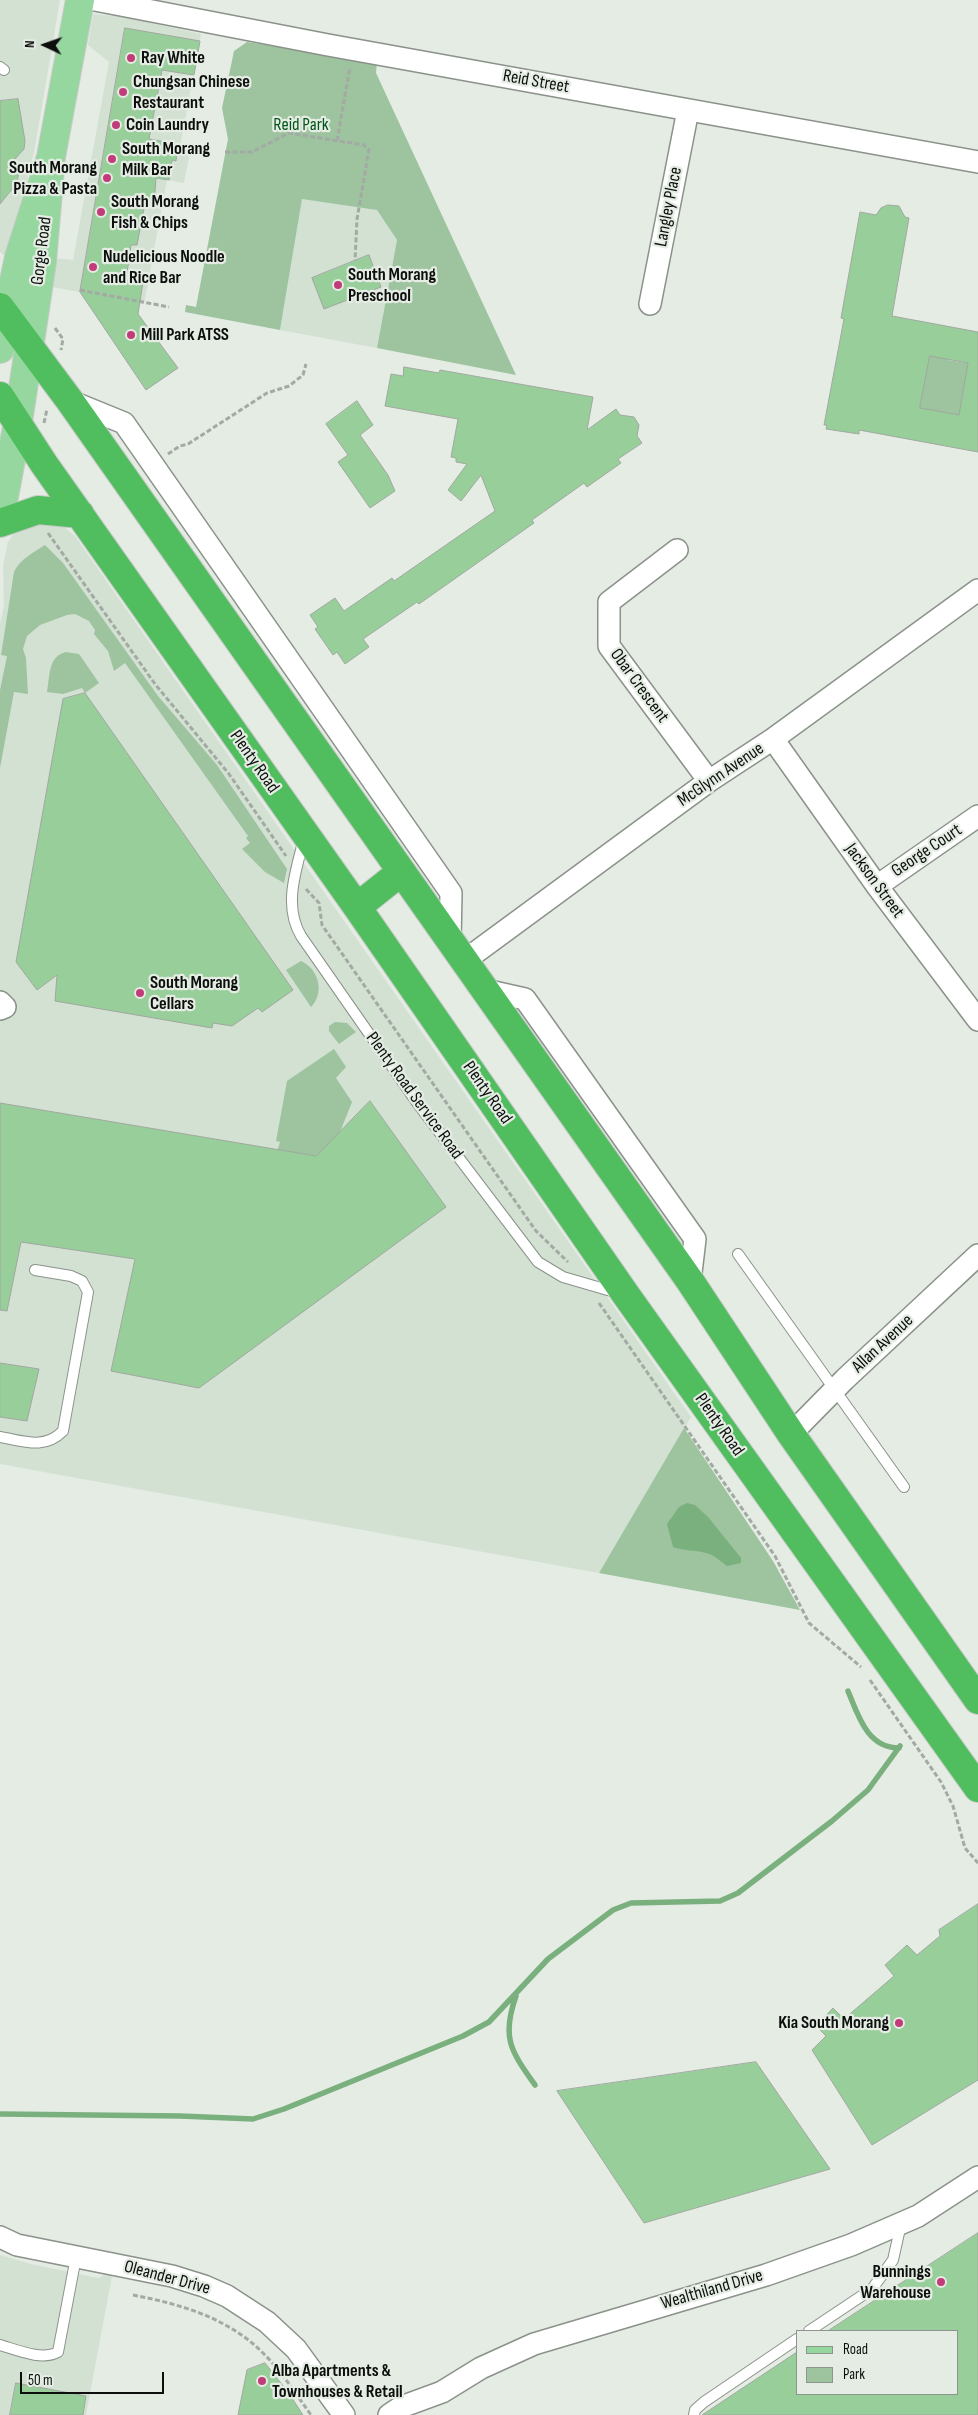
<!DOCTYPE html>
<html>
<head>
<meta charset="utf-8">
<style>
  body { margin:0 }
  #map { position:relative; width:978px; height:2415px; overflow:hidden; background:#e4ece4; font-family:"Sofia Sans Condensed",sans-serif }
  canvas { display:block }
  .legend { position:absolute; left:796px; top:2330px; width:162px; height:65px; box-sizing:border-box; background:#e4ece4; border:1px solid #8e948e; margin:0; padding:6px 9px; list-style:none; font-size:15px; color:#0c0f0c }
  .legend li { display:flex; align-items:center; gap:10px; height:25px }
  .legend b { width:25px; border:1px solid #8e948e }
  .north { position:absolute; left:20px; top:20px; width:50px; height:50px; -webkit-text-stroke:4px #e4ece4; paint-order:stroke; rotate:273deg; font-size:14px; font-weight:700; line-height:20px; text-align:center; color:#0c0f0c }
  .north::after { content:''; display:block; margin:auto; width:18px; height:22px; background:#0c0f0c; clip-path:polygon(50% 0,100% 100%,50% 72%,0 100%) }
  .scale { position:absolute; left:20px; top:2372px; width:144px; height:22px; box-sizing:border-box; border:2px solid #0c0f0c; border-top:0; padding-left:6px; font-size:15px; line-height:18px; white-space:nowrap; color:#0c0f0c; -webkit-text-stroke:4px #e4ece4; paint-order:stroke }
</style>
</head>
<body>
<div id="map">
<canvas width="978" height="2415"></canvas>
<ul class="legend">
<li><b style="height:6px;background:#96d79f"></b>Road</li>
<li><b style="height:14px;background:#9dc39f"></b>Park</li>
</ul>
<div class="north">N</div>
<div class="scale">50 m</div>
</div>
<script>
const ctx = document.querySelector('canvas').getContext('2d');
ctx.lineJoin = 'round';
function fillPath(path, color) { ctx.fillStyle = color; ctx.fill(path, 'evenodd'); }
function trace(path, color, width, dash) { ctx.strokeStyle = color; ctx.lineWidth = width; ctx.lineCap = dash ? 'butt' : 'round'; ctx.setLineDash(dash || []); ctx.stroke(path); }
function write(font, color, halo, rows, align = 'center') {
  ctx.font = font + ' "Sofia Sans Condensed",sans-serif'; ctx.lineWidth = 4.5; ctx.setLineDash([]); ctx.textBaseline = 'middle'; ctx.strokeStyle = halo; ctx.fillStyle = color; for (const [text, x, y, turn = 0] of rows) {
    ctx.save(); ctx.translate(x, y); ctx.rotate((+turn || 0) * Math.PI / 180); ctx.textAlign = isNaN(turn) ? turn : align; if (halo) ctx.strokeText(text, 0, 0); ctx.fillText(text, 0, 0); ctx.restore();
  }
}
const built = new Path2D(`
  M0,0H60L35,147L9,259L0,252Z
  M93,14L123,17L201,34L180,147L189,157L184,183L167,180L144,304L47,286L52,258L73,260L109,62L88,45Z
  M302,198L377,210L397,240L377,348L280,330Z
  M50,522L63,526L75,536L691,1417L599,1573L0,1464V624L4,605L3,565L8,542L15,532L21,527Z
  M0,2255L31,2264L98,2278L106,2274L112,2276L86,2415H0Z`);
const green = new Path2D(`
  M247,42L377,62L376,73L516,375L377,348L397,240L377,210L302,199L280,330L185,312L186,305L196,307L228,139L222,108L234,51Z
  M927,353L948,356V360L966,363L967,360L978,362V421L917,410Z
  M45,545L63,563L158,696L217,765L287,869L284,883L265,872L242,849L250,843L246,838L248,836L125,663L114,671L108,651L94,634L95,630L89,621L75,614L67,615L40,625L27,636L23,649L26,658L28,694L14,692L0,768V690L7,656L1,655L14,572C19,560 34,552 45,545Z
  M66,652L79,654L99,683L85,693L82,688L63,694L47,692C50,676 48,656 66,652Z
  M301,961C319,969 325,993 311,1007L286,970Z
  M335,1022L347,1023L356,1032L339,1044L329,1031V1026Z
  M334,1049L346,1067L336,1078L352,1102L336,1142L312,1159L277,1152L280,1142L276,1141L287,1081Z
  M684,1428L773,1561L800,1610L599,1573Z`);
const water = new Path2D(`
  M687,1503L695,1505L708,1517L741,1558V1563L727,1566C720,1561 715,1555 706,1553C695,1550 684,1551 673,1547L667,1524L679,1507Z`);
const stream = new Path2D(`
  M848,1691C858,1715 867,1748 899,1748
  M516,1996C501,2038 511,2051 535,2085
  M0,2114L180,2116L253,2119L284,2109L463,2036L489,2022L548,1959L613,1910L631,1903L720,1901L738,1893L832,1821L868,1790L900,1746`);
const building = new Path2D(`
  M125,28L200,41L194,75L162,70L149,139L178,144L176,161L172,160L169,180L156,178L154,205L145,203L137,245H131L126,280L143,282L138,314L178,368L146,390L80,292Z
  M18,99L25,141L24,149L14,160L20,165L17,183L0,204V101Z
  M888,205L899,206L905,217L909,218L892,316L978,332V452L859,430V434L826,429L827,425H824L844,319L841,318L860,212L876,215L881,208ZM930,356L968,363L959,415L920,408Z
  M369,255L381,287L324,309L312,278Z
  M404,367L439,373L440,370L593,397L587,430L616,409L620,415L634,417L639,425L637,436L642,443L618,459L621,463L587,487L584,483L532,520L534,523L419,604L417,602L363,639L369,647L345,664L337,652L333,655L315,629L318,627L310,615L335,598L344,611L392,578L394,581L495,511L481,475L461,501L448,490L467,464L456,462V458L451,457L458,419L385,406L391,374L403,376Z
  M357,401L373,425L360,435L388,475L395,491L370,508L338,462L348,455L326,424Z
  M85,693L293,990L262,1012L258,1008L232,1026L213,1023L212,1028L55,1001L57,975L37,990L16,962L63,699Z
  M370,1101L446,1207L199,1388L111,1371L135,1259L21,1242L7,1311L0,1310V1103L316,1156Z
  M0,1363L39,1369L27,1421L0,1417Z
  M978,1904V2080L872,2145L812,2050L826,2036L816,2026L833,2008L844,2019L894,1976L885,1965L907,1945L917,1955L940,1936L939,1930Z
  M756,2062L830,2169L644,2223L557,2091Z
  M978,2233V2415H702L797,2352V2394H957V2331H828Z
  M265,2363L288,2392L303,2415H238L247,2370Z
  M16,2383L86,2396L83,2415H10Z`);
const path = new Path2D(`
  M337,141L350,67
  M225,152H252L289,133L364,145L369,150L357,219L355,261
  M80,290L169,307
  M55,328L63,339L61,350
  M44,423L47,409
  M168,454L180,446L188,444L267,393L289,386L303,375L306,364
  M48,533L155,684L229,774L286,856
  M306,889L319,903L322,925L536,1231L568,1262
  M599,1303L775,1556L809,1623L861,1667
  M870,1680L941,1782L953,1806L965,1848L978,1863
  M133,2295C180,2304 229,2318 264,2354C282,2372 296,2394 311,2415`);
const lane = new Path2D(`
  M0,67L4,70
  M304,839C296,870 283,906 301,936L418,1104L538,1262L563,1277L618,1293
  M738,1254L904,1487
  M0,1437C24,1441 44,1450 63,1431L88,1292L82,1281L71,1276L35,1270
  M809,2331L872,2289L893,2260L901,2224
  M0,2345C17,2350 42,2361 58,2352L76,2257
  M694,2415L695,2410L704,2402L797,2339`);
const street = new Path2D(`
  M95,0L328,45L978,162
  M650,304L688,110
  M70,401L124,423L451,893L450,941
  M677,550L609,602V646L709,781
  M773,739L877,886L978,1020
  M877,886L978,816
  M464,961L709,781L773,739L978,590
  M485,990L525,999L695,1239L690,1281
  M0,1002L5,1007L0,1009
  M791,1434L845,1379L978,1255
  M0,2237L17,2245L172,2276L204,2286L227,2296L267,2322L296,2349L344,2415
  M389,2415L401,2407L442,2392L481,2368L534,2344L766,2275L851,2245L918,2216L978,2177`);
const primary = new Path2D(`
  M0,349L19,257L51,157L80,0
  M0,518L18,422L42,262L51,157`);
const highway = new Path2D(`
  M0,307L70,401L690,1281L791,1434L978,1700
  M0,396L44,464L357,907L626,1295L978,1788
  M0,523L38,510L80,514
  M357,907L401,872`);
const markers = [
  [131,58,5,"#c33c7a"],
  [123,92,5,"#c33c7a"],
  [116,125,5,"#c33c7a"],
  [112,159,5,"#c33c7a"],
  [107,178,5,"#c33c7a"],
  [101,212,5,"#c33c7a"],
  [93,267,5,"#c33c7a"],
  [338,285,5,"#c33c7a"],
  [131,335,5,"#c33c7a"],
  [140,993,5,"#c33c7a"],
  [899,2023,5,"#c33c7a"],
  [941,2282,5,"#c33c7a"],
  [262,2381,5,"#c33c7a"]
];
const poiNames = [
  ["Ray White",141,58],
  ["Chungsan Chinese",133,82],
  ["Restaurant",133,103],
  ["Coin Laundry",126,125],
  ["South Morang",122,149],
  ["Milk Bar",122,170],
  ["South Morang",97,168,"right"],
  ["Pizza & Pasta",97,189,"right"],
  ["South Morang",111,202],
  ["Fish & Chips",111,223],
  ["Nudelicious Noodle",103,257],
  ["and Rice Bar",103,278],
  ["South Morang",348,275],
  ["Preschool",348,296],
  ["Mill Park ATSS",141,335],
  ["South Morang",150,983],
  ["Cellars",150,1004],
  ["Kia South Morang",889,2023,"right"],
  ["Bunnings",931,2272,"right"],
  ["Warehouse",931,2293,"right"],
  ["Alba Apartments &",272,2371],
  ["Townhouses & Retail",272,2392]
];
const streetNames = [
  ["Reid Street",536,82,10],
  ["Langley Place",669,207,-79],
  ["Gorge Road",42,251,-83],
  ["Obar Crescent",639,686,54],
  ["Plenty Road",254,762,55],
  ["McGlynn Avenue",721,775,-34],
  ["George Court",927,851,-34],
  ["Jackson Street",874,881,54],
  ["Plenty Road",487,1093,55],
  ["Plenty Road Service Road",414,1096,54],
  ["Allan Avenue",883,1344,-43],
  ["Plenty Road",719,1425,55],
  ["Oleander Drive",167,2278,15],
  ["Wealthiland Drive",712,2290,-16]
];
const parkNames = [
  ["Reid Park",301,125]
];
fillPath(built, '#d3e1d3');
fillPath(green, '#9dc39f');
fillPath(water, '#7ab07e');
trace(stream, '#7ab07e', 5.5);
fillPath(building, '#97ce9a');
trace(building, '#a1a8a1', 1);
trace(lane, '#8a928a', 12);
trace(street, '#8a928a', 24);
trace(primary, '#cacaca', 30);
trace(highway, '#cacaca', 30);
trace(path, '#a3a9a3', 3, [5, 2.5]);
trace(lane, '#fff', 10);
trace(street, '#fff', 21);
trace(primary, '#96d79f', 28);
trace(highway, '#50bd5f', 28);
for (const [x, y, r, color] of markers) { const dot = new Path2D(); dot.arc(x, y, r, 0, 2 * Math.PI); ctx.fillStyle = color; ctx.fill(dot); trace(dot, '#e4ece4', 2); }
write('bold 18px', '#0c0f0c', '#e4ece4', poiNames, 'left');
write('18px', '#0c0f0c', '#e4ece4', streetNames);
write('18px', '#005718', '#e4ece4', parkNames);
</script>
</body>
</html>
